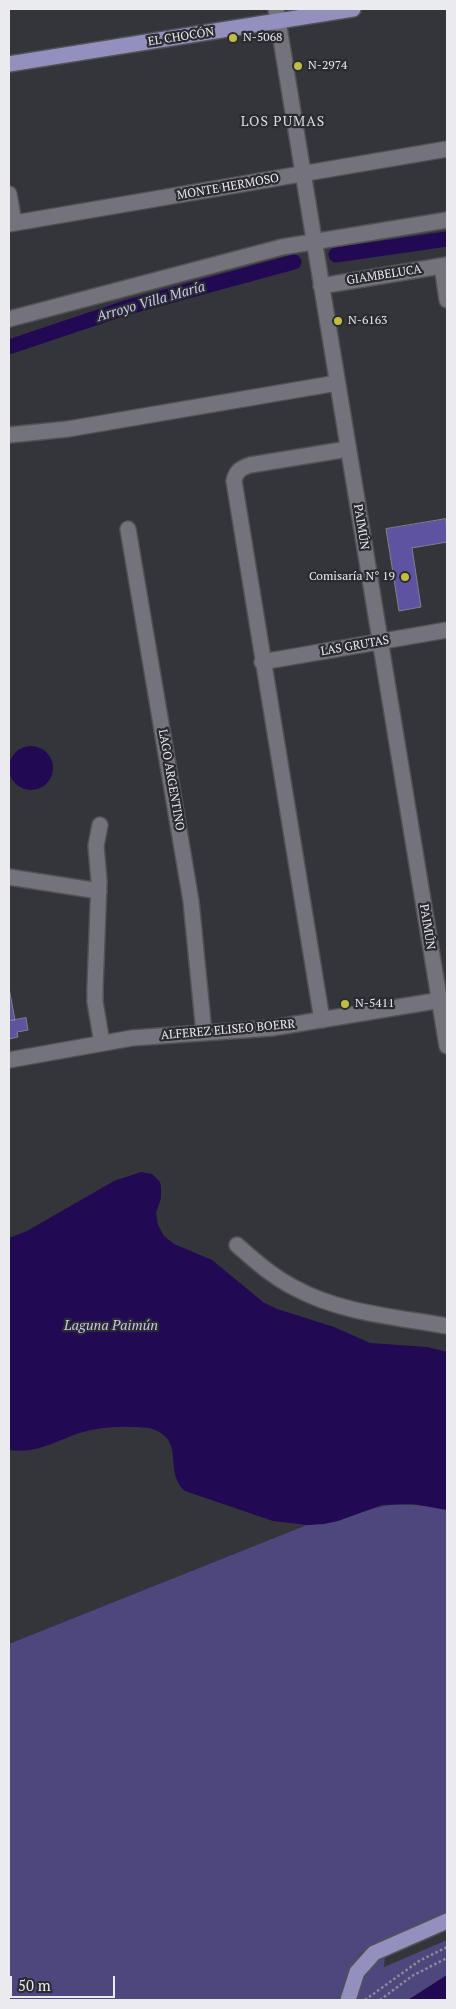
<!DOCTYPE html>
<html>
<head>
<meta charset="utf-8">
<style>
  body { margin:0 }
  #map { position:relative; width:456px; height:2009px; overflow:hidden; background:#34343b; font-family:"PT Serif",serif }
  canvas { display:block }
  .frame { position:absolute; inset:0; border:10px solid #eaeaef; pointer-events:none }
  .scale { position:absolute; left:10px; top:1976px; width:105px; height:22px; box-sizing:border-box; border:2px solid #eaeaef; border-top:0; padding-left:6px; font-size:15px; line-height:18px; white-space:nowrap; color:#eaeaef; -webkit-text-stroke:4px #2a2a31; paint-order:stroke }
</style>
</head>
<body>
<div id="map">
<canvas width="456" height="2009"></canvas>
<div class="frame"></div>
<div class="scale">50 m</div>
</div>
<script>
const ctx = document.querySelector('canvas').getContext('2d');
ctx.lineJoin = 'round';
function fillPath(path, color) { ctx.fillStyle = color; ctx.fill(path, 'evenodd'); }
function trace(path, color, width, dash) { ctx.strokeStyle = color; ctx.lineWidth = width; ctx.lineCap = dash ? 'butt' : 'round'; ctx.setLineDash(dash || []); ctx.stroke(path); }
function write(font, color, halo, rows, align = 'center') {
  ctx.font = font + ' "PT Serif",serif'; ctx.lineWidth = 4.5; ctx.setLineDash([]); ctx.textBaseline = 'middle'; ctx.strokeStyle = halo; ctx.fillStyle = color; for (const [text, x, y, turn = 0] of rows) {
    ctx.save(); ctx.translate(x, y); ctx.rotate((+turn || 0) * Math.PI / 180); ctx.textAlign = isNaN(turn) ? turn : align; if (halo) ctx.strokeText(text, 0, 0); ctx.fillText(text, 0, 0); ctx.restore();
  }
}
const green = new Path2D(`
  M397,1504L429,1506L447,1510V1914L368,1948C347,1962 352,1982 338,2000H9V1644L307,1525C339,1523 365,1507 397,1504Z
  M447,1940V1975L408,2000H355L367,1966L385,1955L384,1967Z`);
const water = new Path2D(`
  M9 768a22 22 0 1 1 44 0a22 22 0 1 1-44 0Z
  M141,1172L152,1174L160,1182L161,1187V1198L156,1213L158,1225L164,1236L174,1244L212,1260L263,1302L277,1309L334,1327L370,1343L427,1347L447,1352V1510L413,1504L382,1505L338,1521L324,1524L307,1525L273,1521L185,1491C162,1470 188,1439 149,1428C127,1426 104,1426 83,1432C56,1440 39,1454 9,1450V1238L27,1231L114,1181Z
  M447,1975V2000H408Z`);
const canal = new Path2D(`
  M336,255L447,239
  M9,347L125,308L294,262`);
const building = new Path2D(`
  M446,519L447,542L412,548L421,607L399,611L386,529Z
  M9,988L15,1020L9,1021Z
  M26,1018L28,1030L17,1032L18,1037L9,1039V1021Z`);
const path = new Path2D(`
  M365,2000L419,1961L447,1947
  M380,2000L412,1976L447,1958`);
const minor = new Path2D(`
  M276,9L447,1046
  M9,194L14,223
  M9,224L447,149
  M442,266L447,300
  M321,286L447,265
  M9,319L282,247L447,220
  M9,435L68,429L337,383
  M128,529L191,901L204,1033
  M262,662L447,630
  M100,825L96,846L99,881L95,988V1002L102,1043
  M9,877L99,891
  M322,1020L234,481C236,471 241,468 250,465L348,449
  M9,1060L132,1038L272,1028L447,999
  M237,1245C255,1261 273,1277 295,1288C340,1313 397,1317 447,1326`);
const major = new Path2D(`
  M9,64L353,9
  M348,2000L357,1972L374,1953L447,1921`);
const markers = [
  [233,38,5,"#c1bd40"],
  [298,66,5,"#c1bd40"],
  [338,321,5,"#c1bd40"],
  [405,577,5,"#c1bd40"],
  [345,1004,5,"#c1bd40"]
];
const streetNames = [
  ["EL CHOCÓN",181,37,-9],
  ["MONTE HERMOSO",228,187,-10],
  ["GIAMBELUCA",384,275,-9],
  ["PAIMÚN",361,527,81],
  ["LAS GRUTAS",355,646,-10],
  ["LAGO ARGENTINO",171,780,80],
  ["PAIMÚN",427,927,81],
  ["ALFEREZ ELISEO BOERR",228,1030,-5]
];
const poiNames = [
  ["N-5068",243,38],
  ["N-2974",308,66],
  ["N-6163",348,321],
  ["Comisaría N° 19",395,577,"right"],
  ["N-5411",355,1004]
];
const neighbourhoodNames = [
  ["LOS PUMAS",283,122]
];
const waterNames = [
  ["Arroyo Villa María",151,302,-16],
  ["Laguna Paimún",111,1326]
];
fillPath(green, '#4d477e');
fillPath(water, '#210954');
trace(canal, '#210954', 15);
fillPath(building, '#5e53a1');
trace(building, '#81818a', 1);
trace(minor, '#525157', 18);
trace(major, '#525157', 18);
trace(path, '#8c8c92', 2.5, [2.5, 2.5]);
trace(minor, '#74737c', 15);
trace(major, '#9490be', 15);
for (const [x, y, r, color] of markers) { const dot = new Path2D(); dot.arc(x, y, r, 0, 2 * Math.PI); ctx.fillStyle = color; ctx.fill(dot); trace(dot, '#2a2a31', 2); }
write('12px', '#eaeaef', '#2a2a31', streetNames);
write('12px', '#eaeaef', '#2a2a31', poiNames, 'left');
ctx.letterSpacing = '1px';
write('14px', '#dcdbe5', '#2a2a31', neighbourhoodNames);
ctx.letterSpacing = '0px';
write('italic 14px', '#c9c7f2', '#2a2a31', waterNames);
</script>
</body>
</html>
